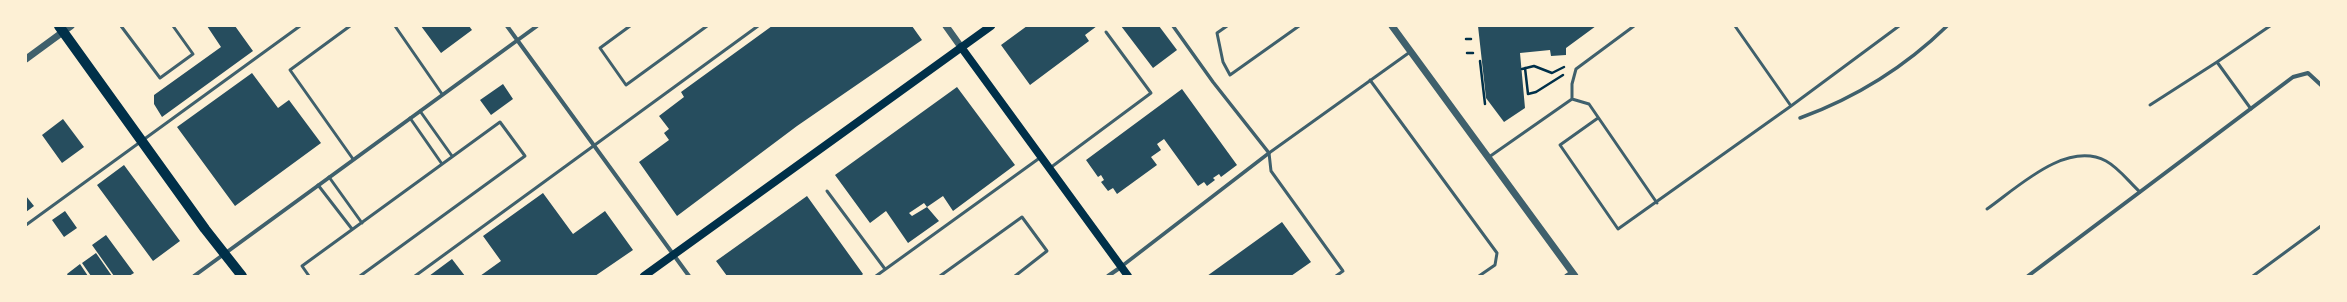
<!DOCTYPE html>
<html>
<head>
<meta charset="utf-8">
<style>
  body { margin:0 }
  #map { position:relative; width:2347px; height:302px; overflow:hidden; background:#fdf0d5; font-family:Inter,sans-serif }
  canvas { display:block }
  .frame { position:absolute; inset:0; border:27px solid #fdf0d5; pointer-events:none }
</style>
</head>
<body>
<div id="map">
<canvas width="2347" height="302"></canvas>
<div class="frame"></div>
</div>
<script>
const ctx = document.querySelector('canvas').getContext('2d');
ctx.lineJoin = 'round';
function fillPath(path, color) { ctx.fillStyle = color; ctx.fill(path, 'evenodd'); }
function trace(path, color, width, dash) { ctx.strokeStyle = color; ctx.lineWidth = width; ctx.lineCap = dash ? 'butt' : 'round'; ctx.setLineDash(dash || []); ctx.stroke(path); }
const building = new Path2D(`
  M207,26H235L253,51L162,117L154,104V95L221,47Z
  M421,26H469L472,30L441,53Z
  M772,26H912L922,40L797,126L677,216L639,162L669,140L664,133L669,129L659,116L684,97L681,92Z
  M1027,26H1097L1085,35L1089,41L1030,85L1001,45Z
  M1121,26H1159L1177,50L1153,68Z
  M1478,26H1596L1566,48V55L1551,56L1550,50L1520,53L1525,108L1504,122L1486,98Z
  M252,73L278,108L289,100L321,143L235,206L177,127Z
  M503,84L513,99L491,115L480,100Z
  M957,87L1015,165L953,211L943,196L927,207L924,203L909,213L912,216L927,207L939,221L908,243L886,211L870,223L835,175Z
  M1182,89L1237,165L1221,177L1219,174L1213,178L1215,180L1207,186L1204,182L1198,186L1164,139L1157,144L1161,150L1151,157L1157,165L1117,194L1113,188L1108,191L1101,182L1104,180L1101,175L1098,177L1086,160Z
  M63,119L84,147L62,163L42,135Z
  M124,165L180,241L153,261L97,185Z
  M543,193L573,234L605,211L633,250L595,276H480L501,261L483,236Z
  M26,196L34,206L26,212Z
  M807,196L863,274L861,276H727L716,261Z
  M65,211L77,228L64,237L52,220Z
  M1282,222L1311,262L1291,276H1207Z
  M106,235L134,273L129,276H114L92,245Z
  M96,253L112,276H91L82,263Z
  M452,259L465,276H429Z
  M80,264L88,276H68L67,274Z`);
const path = new Path2D(`
  M1466,39H1471
  M1467,53H1473
  M1480,61L1485,104
  M1525,68L1528,94L1536,92L1563,75
  M1522,69L1534,66L1552,73L1564,67`);
const service = new Path2D(`
  M121,26L160,78L193,54L173,26
  M350,26L290,70L353,159
  M395,26L442,94
  M630,26L600,48L626,85L707,26
  M1227,26L1217,33L1223,62L1230,75L1299,26
  M1735,26L1791,106
  M2217,62L2270,26
  M1370,80L1497,253L1495,265L1479,276
  M1572,99L1589,104L1657,203
  M1572,99V84L1576,69L1634,26
  M2150,105L2217,62L2251,109
  M420,111L452,156
  M410,118L442,164
  M1598,118L1560,145L1618,229L1791,106L1899,26
  M1489,157L1572,99
  M1050,168L1151,93L1106,32
  M329,177L362,223
  M318,185L352,229
  M827,191L885,269
  M1987,209C2017,188 2066,140 2106,161C2119,168 2129,182 2140,192
  M26,225L300,26
  M309,276L302,266L500,122L525,156L360,276
  M415,276L758,26
  M876,276L1041,157
  M940,276L1022,217L1047,251L1015,276
  M1336,276L1343,271L1271,171L1269,153L1410,52
  M2253,276L2321,226`);
const pedestrian = new Path2D(`
  M1800,118C1855,98 1905,67 1947,26
  M1122,266L1269,153L1213,82L1173,26`);
const minor = new Path2D(`
  M507,26L689,276
  M194,276L537,26
  M1108,276L1121,267
  M1566,276L1572,272
  M2028,276L2293,77L2308,73L2321,85`);
const tertiary = new Path2D(`
  M946,26L961,47
  M1392,26L1575,276
  M26,59L71,26`);
const secondary = new Path2D(`
  M961,47L1128,276
  M644,276L991,26`);
const primary = new Path2D(`
  M59,26L205,229L242,276`);
fillPath(building, '#264d5e');
trace(path, '#003049', 2.5);
trace(service, '#3f606c', 3);
trace(pedestrian, '#3f606c', 3.5);
trace(minor, '#3f606c', 4);
trace(tertiary, '#3f606c', 7);
trace(secondary, '#003049', 8);
trace(primary, '#003049', 10);
</script>
</body>
</html>
